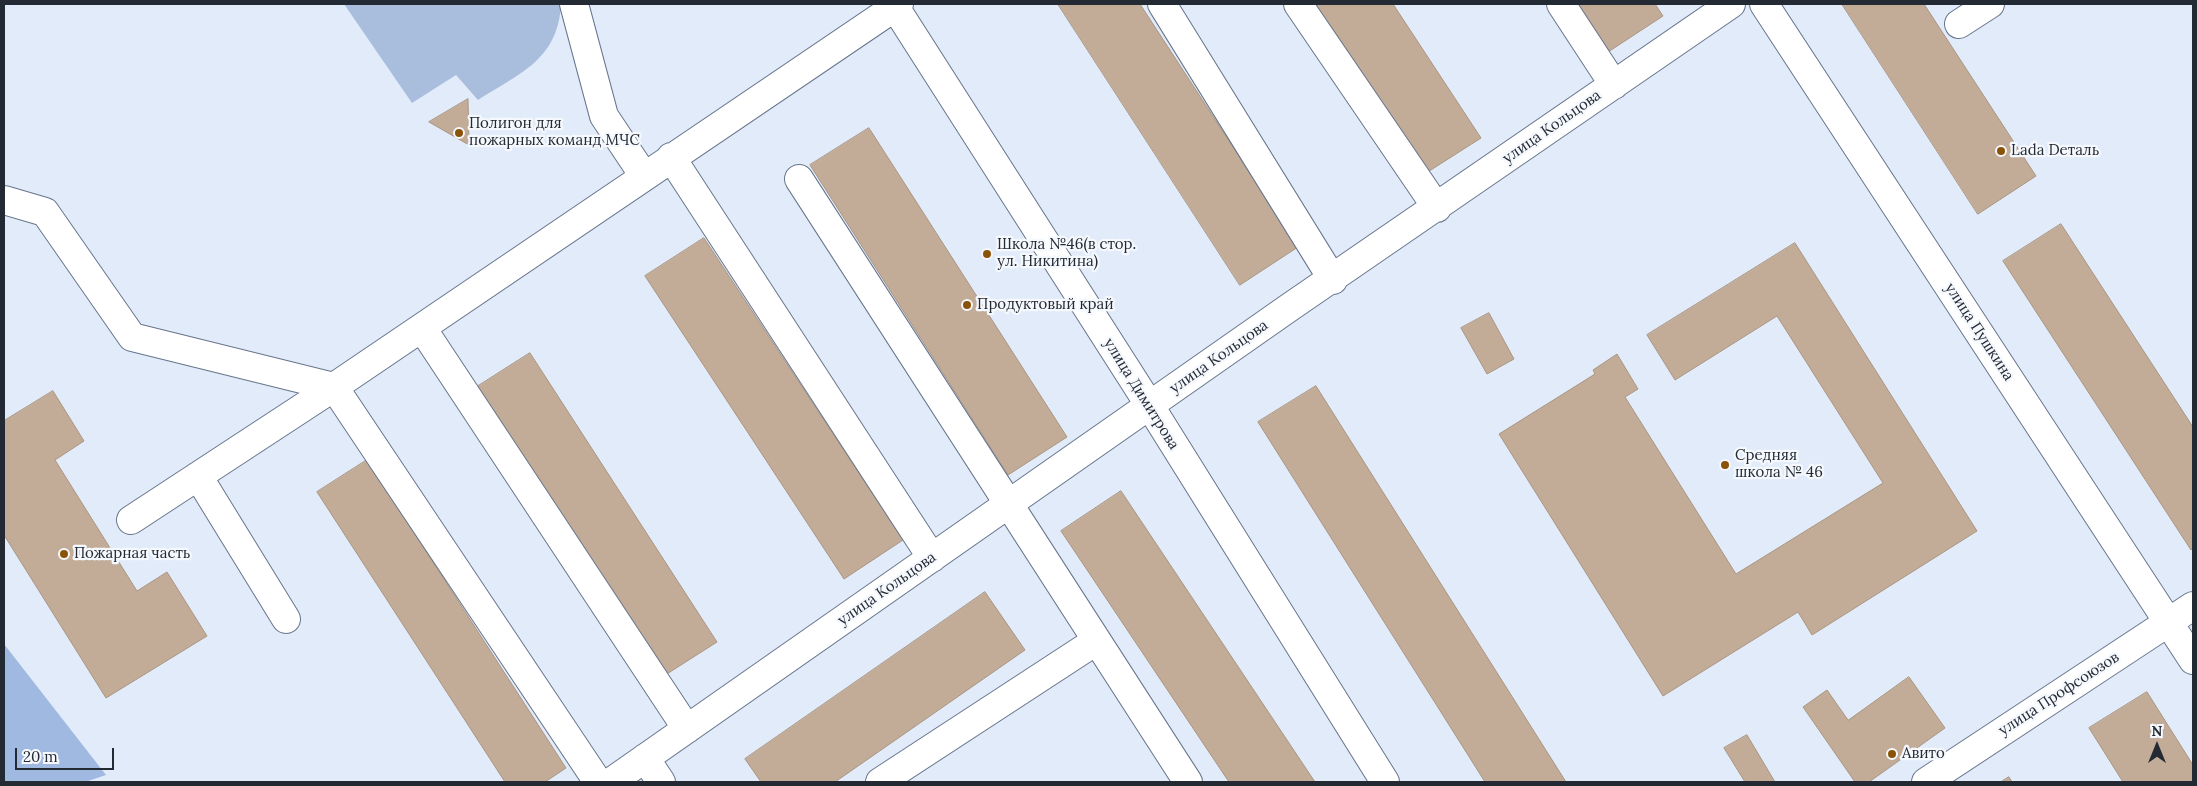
<!DOCTYPE html>
<html>
<head>
<meta charset="utf-8">
<style>
  body { margin:0 }
  #map { position:relative; width:2197px; height:786px; overflow:hidden; background:#e1ebfa; font-family:Lora,serif }
  canvas { display:block }
  .frame { position:absolute; inset:0; border:5px solid #242a34; pointer-events:none }
  .north { position:absolute; left:2132px; top:721px; width:50px; height:50px; -webkit-text-stroke:4px #f5f8fd; paint-order:stroke; rotate:0deg; font-size:14px; font-weight:700; line-height:20px; text-align:center; color:#242a34 }
  .north::after { content:''; display:block; margin:auto; width:18px; height:22px; background:#242a34; clip-path:polygon(50% 0,100% 100%,50% 72%,0 100%) }
  .scale { position:absolute; left:15px; top:748px; width:99px; height:22px; box-sizing:border-box; border:2px solid #242a34; border-top:0; padding-left:6px; font-size:15px; line-height:18px; white-space:nowrap; color:#242a34; -webkit-text-stroke:4px #f5f8fd; paint-order:stroke }
</style>
</head>
<body>
<div id="map">
<canvas width="2197" height="786"></canvas>
<div class="frame"></div>
<div class="north">N</div>
<div class="scale">20 m</div>
</div>
<script>
const ctx = document.querySelector('canvas').getContext('2d');
ctx.lineJoin = 'round';
function fillPath(path, color) { ctx.fillStyle = color; ctx.fill(path, 'evenodd'); }
function trace(path, color, width, dash) { ctx.strokeStyle = color; ctx.lineWidth = width; ctx.lineCap = dash ? 'butt' : 'round'; ctx.setLineDash(dash || []); ctx.stroke(path); }
function write(font, color, halo, rows, align = 'center') {
  ctx.font = font + ' Lora,serif'; ctx.lineWidth = 4.5; ctx.setLineDash([]); ctx.textBaseline = 'middle'; ctx.strokeStyle = halo; ctx.fillStyle = color; for (const [text, x, y, turn = 0] of rows) {
    ctx.save(); ctx.translate(x, y); ctx.rotate((+turn || 0) * Math.PI / 180); ctx.textAlign = isNaN(turn) ? turn : align; if (halo) ctx.strokeText(text, 0, 0); ctx.fillText(text, 0, 0); ctx.restore();
  }
}
const green = new Path2D(`
  M344,4H561C558,60 520,73 478,100L456,75L412,103Z`);
const forest = new Path2D(`
  M4,644L106,775L85,782H4Z`);
const building = new Path2D(`
  M1058,4H1140L1298,247L1240,285Z
  M1313,4H1393L1481,138L1423,175Z
  M1573,4H1655L1663,16L1605,54Z
  M1842,4H1924L2036,176L1978,214Z
  M468,99L469,145L429,122Z
  M869,128L1067,437L1008,475L810,165Z
  M2061,224L2193,427V548L2191,550L2003,261Z
  M704,238L903,540L844,579L645,276Z
  M1795,243L1977,531L1812,635L1798,612L1663,696L1499,434L1595,374L1593,370L1617,354L1638,389L1625,397L1736,574L1883,483L1777,316L1675,380L1647,335Z
  M1489,313L1514,359L1487,374L1461,328Z
  M530,353L717,642L659,679L472,390Z
  M1316,386L1566,782H1485L1258,422Z
  M53,391L84,441L55,460L137,591L167,572L207,636L106,698L4,535V421Z
  M367,460L566,768L545,782H505L317,492Z
  M1121,491L1315,782H1229L1061,531Z
  M985,592L1025,650L835,782H761L745,759Z
  M1909,677L1945,728L1869,782H1855L1803,707L1827,690L1848,720Z
  M2147,692L2193,765V782H2123L2089,728Z
  M1747,735L1775,782H1745L1724,748Z
  M2009,777L2012,782H2001Z`);
const minor = new Path2D(`
  M574,4L604,116L644,176
  M1162,4L1333,280
  M1298,4L1437,208
  M1561,4L1614,85
  M1959,24L1990,4
  M671,157L932,558
  M799,179L1188,782
  M4,200L45,212L132,337L334,387L598,782
  M422,328L687,729
  M198,476L286,619
  M131,520L334,387L895,7
  M645,758L661,782
  M611,782L1290,307L1731,4
  M880,782L1096,641
  M1926,782L2193,606`);
const major = new Path2D(`
  M899,4L895,7L1150,406L1385,782
  M1764,4L2193,660`);
const markers = [
  [459,133,5,"#8b5307"],
  [2001,151,5,"#8b5307"],
  [987,254,5,"#8b5307"],
  [967,305,5,"#8b5307"],
  [1725,465,5,"#8b5307"],
  [64,554,5,"#8b5307"],
  [1892,754,5,"#8b5307"]
];
const poiNames = [
  ["Полигон для",469,124],
  ["пожарных команд МЧС",469,141],
  ["Lada Dеталь",2011,151],
  ["Школа №46(в стор.",997,245],
  ["ул. Никитина)",997,262],
  ["Продуктовый край",977,305],
  ["Средняя",1735,456],
  ["школа № 46",1735,473],
  ["Пожарная часть",74,554],
  ["Авито",1902,754]
];
const streetNames = [
  ["улица Кольцова",1552,127,-35],
  ["улица Пушкина",1979,332,57],
  ["улица Кольцова",1219,357,-35],
  ["улица Димитрова",1141,394,58],
  ["улица Кольцова",887,589,-35],
  ["улица Профсоюзов",2059,694,-33]
];
fillPath(green, '#a9bddc');
fillPath(forest, '#a0b9e1');
fillPath(building, '#c2ac98');
trace(building, '#aa9581', 1);
trace(minor, '#67758b', 30);
trace(major, '#67758b', 30);
trace(minor, '#fff', 28);
trace(major, '#fff', 28);
for (const [x, y, r, color] of markers) { const dot = new Path2D(); dot.arc(x, y, r, 0, 2 * Math.PI); ctx.fillStyle = color; ctx.fill(dot); trace(dot, '#f5f8fd', 2); }
write('15px', '#242a34', '#f5f8fd', poiNames, 'left');
write('15px', '#242a34', '#f5f8fd', streetNames);
</script>
</body>
</html>
